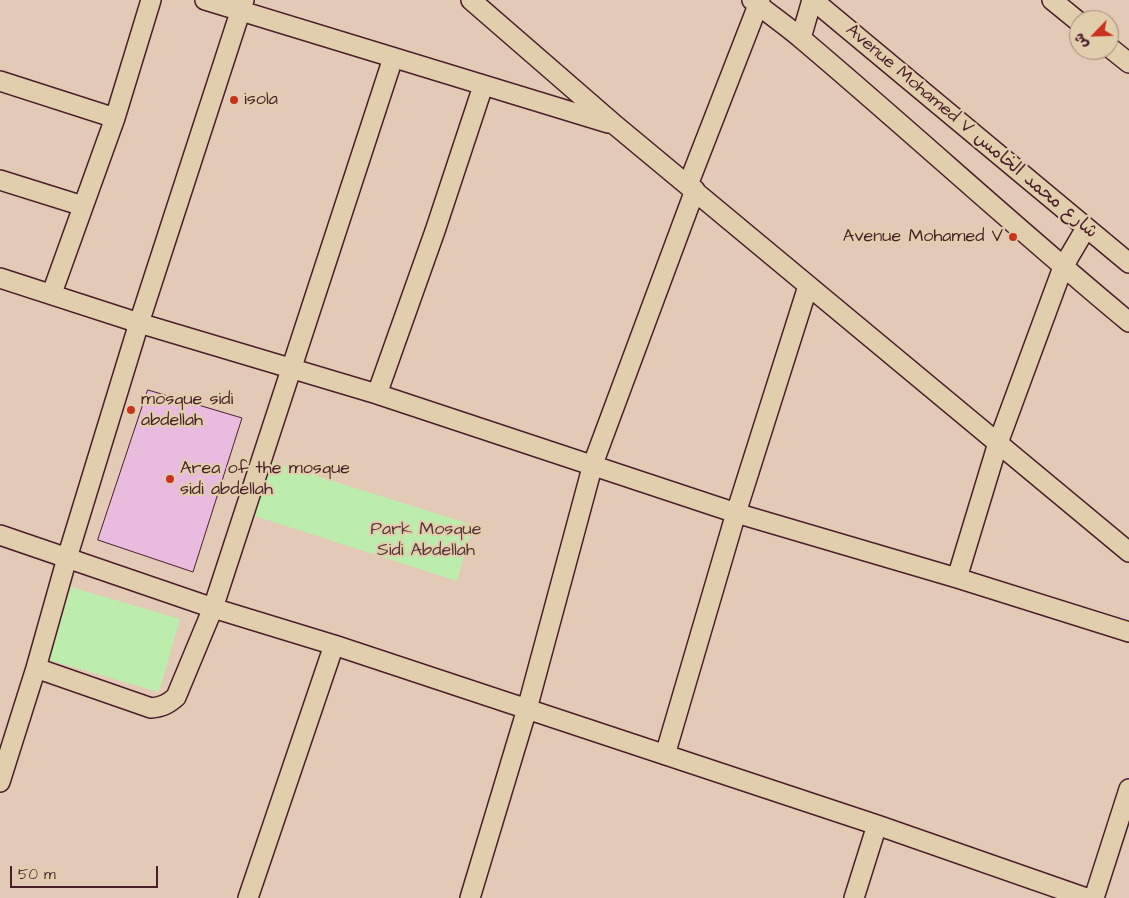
<!DOCTYPE html>
<html>
<head>
<meta charset="utf-8">
<style>
  body { margin:0 }
  #map { position:relative; width:1129px; height:898px; overflow:hidden; background:#e2cab6; font-family:"Architects Daughter","Playpen Sans Arabic",sans-serif }
  canvas { display:block }
  .north { position:absolute; left:1069px; top:10px; width:50px; height:50px; box-sizing:border-box; background:#e1ceac; border:1px solid #a58878; border-radius:50%; rotate:246deg; font-size:14px; font-weight:700; line-height:20px; text-align:center; color:#4a1f2b }
  .north::after { content:''; display:block; margin:auto; width:18px; height:22px; background:#c8321e; clip-path:polygon(50% 0,100% 100%,50% 72%,0 100%) }
  .scale { position:absolute; left:10px; top:866px; width:148px; height:22px; box-sizing:border-box; border:2px solid #4a1f2b; border-top:0; padding-left:6px; font-size:15px; line-height:18px; white-space:nowrap; color:#4a1f2b; -webkit-text-stroke:4px #e1ceac; paint-order:stroke }
</style>
</head>
<body>
<div id="map">
<canvas width="1129" height="898"></canvas>
<div class="north">ش</div>
<div class="scale">50 m</div>
</div>
<script>
const ctx = document.querySelector('canvas').getContext('2d');
ctx.lineJoin = 'round';
function fillPath(path, color) { ctx.fillStyle = color; ctx.fill(path, 'evenodd'); }
function trace(path, color, width, dash) { ctx.strokeStyle = color; ctx.lineWidth = width; ctx.lineCap = dash ? 'butt' : 'round'; ctx.setLineDash(dash || []); ctx.stroke(path); }
function write(font, color, halo, rows, align = 'center') {
  ctx.font = font + ' "Architects Daughter","Playpen Sans Arabic",sans-serif'; ctx.lineWidth = 4.5; ctx.setLineDash([]); ctx.textBaseline = 'middle'; ctx.strokeStyle = halo; ctx.fillStyle = color; for (const [text, x, y, turn = 0] of rows) {
    ctx.save(); ctx.translate(x, y); ctx.rotate((+turn || 0) * Math.PI / 180); ctx.textAlign = isNaN(turn) ? turn : align; if (halo) ctx.strokeText(text, 0, 0); ctx.fillText(text, 0, 0); ctx.restore();
  }
}
const green = new Path2D(`
  M269,461L473,525L457,581L255,516Z
  M71,587L180,619L159,692L49,660Z`);
const building = new Path2D(`
  M148,390L242,418L193,572L98,540Z`);
const minor = new Path2D(`
  M205,0L608,123
  M471,0L615,125L1129,552
  M752,0C769,14 787,26 803,40C913,133 1018,230 1129,322
  M813,0L1129,263
  M1052,0L1079,22
  M801,38L812,0
  M1109,47L1129,63
  M0,81L115,118
  M0,180L83,206
  M688,185L760,0
  M0,278L139,323L377,394L736,513L957,578L1129,632
  M52,293L115,118L151,0
  M377,394L435,231L483,86
  M0,535L213,608L334,645L877,825L1086,898
  M957,578L998,443L1063,267L1086,228
  M36,668L151,708C162,707 168,704 176,697L213,608L393,58
  M665,755L736,513L808,286
  M0,782L36,668L67,558L139,323L244,0
  M248,898L334,645
  M470,898L527,709L593,464L695,190
  M854,898L877,825
  M1094,898L1129,789`);
const markers = [
  [234,100,5,"#c8321e"],
  [1013,237,5,"#c8321e"],
  [131,410,5,"#c8321e"],
  [170,479,5,"#c8321e"]
];
const poiNames = [
  ["isola",244,100],
  ["Avenue Mohamed V",1003,237,"right"],
  ["mosque sidi",141,400],
  ["abdellah",141,421],
  ["Area of the mosque",180,469],
  ["sidi abdellah",180,490]
];
const streetNames = [
  ["Avenue Mohamed V شارع محمد الخامس",971,132,40]
];
const parkNames = [
  ["Park Mosque",426,530],
  ["Sidi Abdellah",426,551]
];
fillPath(green, '#bdedad');
fillPath(building, '#e8bbdf');
trace(building, '#4a1f2b', 1);
trace(minor, '#4a1f2b', 22);
trace(minor, '#e1ceac', 19);
for (const [x, y, r, color] of markers) { const dot = new Path2D(); dot.arc(x, y, r, 0, 2 * Math.PI); ctx.fillStyle = color; ctx.fill(dot); trace(dot, '#e1ceac', 2); }
write('18px', '#4a1f2b', '#e1ceac', poiNames, 'left');
write('18px', '#4a1f2b', '#e1ceac', streetNames);
write('18px', '#563438', '#e1ceac', parkNames);
</script>
</body>
</html>
